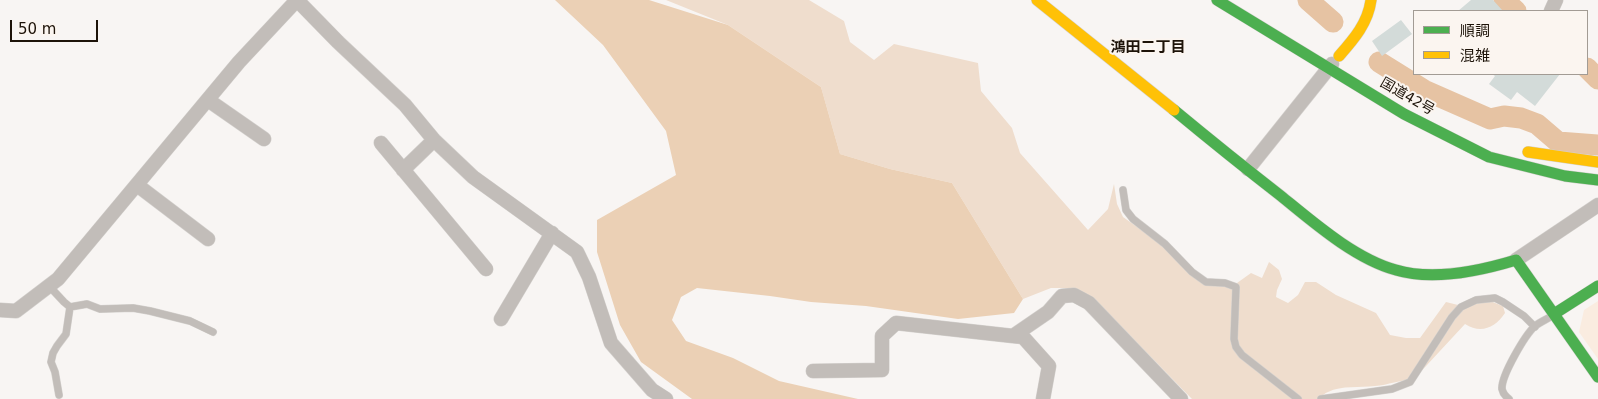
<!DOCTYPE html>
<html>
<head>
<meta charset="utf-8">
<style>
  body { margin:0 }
  #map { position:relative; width:1598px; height:399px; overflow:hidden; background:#f8f5f3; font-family:"DejaVu Sans","Noto Sans JP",sans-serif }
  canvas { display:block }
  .legend { position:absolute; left:1413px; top:10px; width:175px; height:65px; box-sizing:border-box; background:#fbf5f0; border:1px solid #a29b94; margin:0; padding:6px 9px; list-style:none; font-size:15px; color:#1d1309 }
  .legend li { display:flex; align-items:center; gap:10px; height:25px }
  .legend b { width:25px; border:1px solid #a29b94 }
  .scale { position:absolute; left:10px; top:20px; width:88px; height:22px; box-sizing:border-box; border:2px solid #1d1309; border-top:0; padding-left:6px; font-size:15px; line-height:18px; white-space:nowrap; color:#1d1309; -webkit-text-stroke:4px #fbf5f0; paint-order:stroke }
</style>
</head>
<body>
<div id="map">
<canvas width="1598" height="399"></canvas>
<ul class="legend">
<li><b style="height:6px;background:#4caf50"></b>順調</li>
<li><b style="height:6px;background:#ffc107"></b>混雑</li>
</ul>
<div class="scale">50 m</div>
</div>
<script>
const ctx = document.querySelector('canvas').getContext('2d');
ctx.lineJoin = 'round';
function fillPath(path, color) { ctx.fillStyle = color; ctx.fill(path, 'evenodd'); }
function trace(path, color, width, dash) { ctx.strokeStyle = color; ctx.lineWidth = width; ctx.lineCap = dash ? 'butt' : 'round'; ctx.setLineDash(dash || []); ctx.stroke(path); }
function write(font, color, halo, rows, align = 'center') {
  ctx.font = font + ' "DejaVu Sans","Noto Sans JP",sans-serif'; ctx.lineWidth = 4; ctx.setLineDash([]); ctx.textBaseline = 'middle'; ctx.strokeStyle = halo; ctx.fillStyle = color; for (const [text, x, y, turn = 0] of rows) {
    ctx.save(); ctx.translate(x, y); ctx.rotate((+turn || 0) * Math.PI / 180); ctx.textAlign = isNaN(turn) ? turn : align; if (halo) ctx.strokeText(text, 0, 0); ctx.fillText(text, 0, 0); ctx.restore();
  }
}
const built = new Path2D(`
  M1598,301V359L1579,332L1584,310Z`);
const green = new Path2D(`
  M666,0H809L844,21L850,42L874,60L894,44L978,63L981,91L1012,128L1020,153L1088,230L1108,209L1114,184L1117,204L1123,217L1161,244L1197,277L1217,281L1237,283L1251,273L1262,278L1269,262L1279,270L1282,279L1277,290L1276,297L1288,303L1298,295L1305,282H1316L1336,295L1376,313L1390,335L1406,338H1420L1446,302L1458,305L1490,301L1503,306L1505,313C1495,328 1481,334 1465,324L1414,379C1400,380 1388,385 1375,386C1360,388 1342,385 1328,392C1325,393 1322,396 1319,399H1192L1113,318L1074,288H1051L1023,299L952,183L890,169L840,154L821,87L728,25Z`);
const forest = new Path2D(`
  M555,0H649L728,25L821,87L840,154L890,169L952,183L1023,299L1014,313L958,319L866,306L811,302L770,296L697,288L681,297L672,320L686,341L733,358L779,381L858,399H692L641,362L620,325L597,252V220L676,175L666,131L603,45Z`);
const river = new Path2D(`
  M1308,0L1333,22
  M1504,0L1516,11
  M1379,62L1424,90L1490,119L1504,116L1521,118L1537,124L1558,142L1598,145
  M1587,68L1598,79`);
const building = new Path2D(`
  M1471,0H1493L1503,11H1458Z
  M1401,20L1412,34L1382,56L1372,41Z
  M1492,74H1560L1535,106L1517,92L1511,100L1489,84L1495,76Z`);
const lane = new Path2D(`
  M1123,190L1126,210L1133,219L1165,244L1192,272L1206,282L1225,283L1236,287L1234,339L1236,347L1242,355L1298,399
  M50,287L64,302L70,307L87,304L100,309L133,308L150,311L190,321L213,332
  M59,395L55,372L51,362L53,353L57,346L66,334L70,307
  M1321,399L1392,389L1410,382L1452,317L1461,307L1476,300L1495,298L1503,302L1524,316L1535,327
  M1509,399C1505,396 1503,394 1502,389C1501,376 1525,335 1535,326C1540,322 1547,319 1552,316`);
const street = new Path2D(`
  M297,0L338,42L405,105L434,140L473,177L577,252L589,277L611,343L652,390L666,399
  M1551,11L1556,0
  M208,100L264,139
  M381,143L486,269
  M1248,169L1332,64
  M403,170L434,140
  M137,185L208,239
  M1516,260L1598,205
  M0,310L16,311L58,279L239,62L297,0
  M501,319L552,233
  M1013,336L1048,312L1062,296L1074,295L1089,303L1181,399
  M813,371L882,370V336L896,323L1013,336L1023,337L1049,366L1043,399`);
const fast = new Path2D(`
  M1217,0L1404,114L1489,157L1565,176L1598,180
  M1174,110C1209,139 1245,168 1281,196C1313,222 1355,259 1396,270C1433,281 1480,271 1516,260L1598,377
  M1554,314L1598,286`);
const slow = new Path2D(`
  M1037,0L1174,110
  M1339,56C1354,39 1368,23 1371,0
  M1528,152L1598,162`);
const streetNames = [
  ["国道42号",1407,97,30]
];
const neighbourhoodNames = [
  ["鴻田二丁目",1148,48]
];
fillPath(built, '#faece0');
fillPath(green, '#efddcd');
fillPath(forest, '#ebd0b5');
trace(river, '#e6c3a3', 21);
fillPath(building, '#d3dbd9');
trace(lane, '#d4d1ce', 8);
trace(street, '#d4d1ce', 15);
trace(fast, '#d4d1ce', 12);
trace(slow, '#d4d1ce', 12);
trace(lane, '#c2bdb9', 7);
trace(street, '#c2bdb9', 14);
trace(fast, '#4caf50', 11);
trace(slow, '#ffc107', 11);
write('14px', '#1d1309', '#fbf5f0', streetNames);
write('bold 15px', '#1d1309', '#fbf5f0', neighbourhoodNames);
</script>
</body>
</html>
